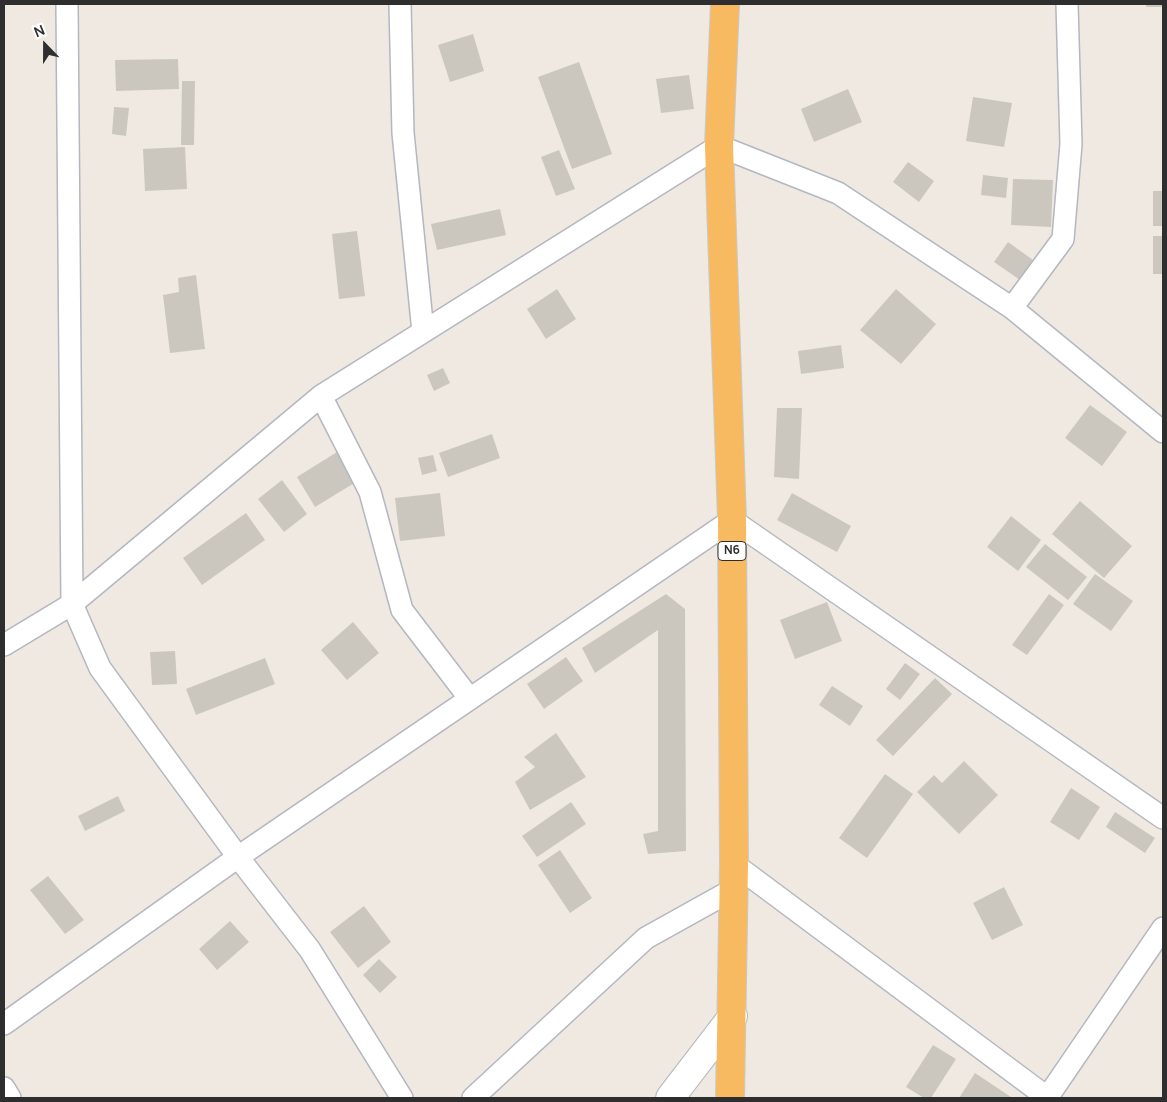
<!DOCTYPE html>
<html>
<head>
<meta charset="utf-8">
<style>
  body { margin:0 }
  #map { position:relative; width:1167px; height:1102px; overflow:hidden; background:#efe9e1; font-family:Manrope,sans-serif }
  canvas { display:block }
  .frame { position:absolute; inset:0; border:5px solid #2e2e2e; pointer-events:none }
  .north { position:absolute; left:20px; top:20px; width:50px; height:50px; -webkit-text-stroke:4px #fff; paint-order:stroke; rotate:338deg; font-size:14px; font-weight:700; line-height:20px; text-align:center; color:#2e2e2e }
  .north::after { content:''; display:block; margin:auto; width:18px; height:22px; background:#2e2e2e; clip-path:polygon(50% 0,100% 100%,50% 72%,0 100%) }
</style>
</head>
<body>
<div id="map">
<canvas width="1167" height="1102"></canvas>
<div class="frame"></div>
<div class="north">N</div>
</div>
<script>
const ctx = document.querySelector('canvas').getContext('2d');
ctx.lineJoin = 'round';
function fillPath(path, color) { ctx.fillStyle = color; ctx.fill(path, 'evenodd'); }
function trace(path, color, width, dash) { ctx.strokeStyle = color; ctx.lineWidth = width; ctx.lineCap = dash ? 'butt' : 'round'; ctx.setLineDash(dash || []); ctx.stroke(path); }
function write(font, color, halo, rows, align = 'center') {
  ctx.font = font + ' Manrope,sans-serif'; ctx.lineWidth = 4; ctx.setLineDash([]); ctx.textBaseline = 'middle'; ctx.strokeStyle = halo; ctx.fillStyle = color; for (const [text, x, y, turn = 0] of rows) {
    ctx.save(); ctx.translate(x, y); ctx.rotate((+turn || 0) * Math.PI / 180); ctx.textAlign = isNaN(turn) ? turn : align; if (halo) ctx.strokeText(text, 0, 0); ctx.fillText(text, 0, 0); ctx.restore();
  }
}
const building = new Path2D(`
  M1146,4H1163V7H1146Z
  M473,34L484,71L450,82L438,45Z
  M178,59L179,89L116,91L115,60Z
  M579,62L612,154L572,169L538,77Z
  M689,75L694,109L661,113L656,79Z
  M182,81H195L194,145H181Z
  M848,89L862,122L814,142L801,109Z
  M973,97L1012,103L1004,147L966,141Z
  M114,107L129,108L126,136L112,134Z
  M185,147L187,189L145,191L143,149Z
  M559,150L575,189L556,196L541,157Z
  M908,162L934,181L919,202L893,182Z
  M983,175L1008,178L1006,198L981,195Z
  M1013,179L1053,180L1051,227L1011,225Z
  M1153,191H1163V226H1153Z
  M500,209L506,235L437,250L431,224Z
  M357,231L365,296L339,299L332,234Z
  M1153,236H1163V274H1153Z
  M1008,242L1033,260L1020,280L994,262Z
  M196,275L205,349L170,353L163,295L179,292L178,278Z
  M557,289L576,319L546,339L527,309Z
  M896,289L936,324L901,364L860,330Z
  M841,345L844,368L801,374L798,351Z
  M443,368L450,383L434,391L427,375Z
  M1090,405L1127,432L1102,466L1065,438Z
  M777,408H802L799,479L774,477Z
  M492,434L500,458L448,477L439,453Z
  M337,452L356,482L315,507L297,477Z
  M433,455L437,471L422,475L418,458Z
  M282,480L307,514L284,532L258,499Z
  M440,493L445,536L400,541L395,498Z
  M792,493L851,526L837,552L777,520Z
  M1080,501L1132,546L1104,578L1052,534Z
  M246,513L265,540L202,585L183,558Z
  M1011,516L1041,540L1018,571L987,547Z
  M1045,544L1087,577L1068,600L1026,567Z
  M1095,574L1133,601L1111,631L1073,604Z
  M666,594L685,609L686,851L648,854L643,834L658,831V630L595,673L582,648Z
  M1049,594L1064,605L1027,655L1012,645Z
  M827,602L842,641L795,659L780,620Z
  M353,622L379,653L347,680L321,650Z
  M175,651L177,684L152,685L150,652Z
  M566,657L583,681L544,709L527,684Z
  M265,658L275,684L196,715L186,689Z
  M905,663L920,674L900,700L886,689Z
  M935,678L952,694L893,756L876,740Z
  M832,686L863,706L850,726L819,705Z
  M556,733L586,777L530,810L515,782L535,767L524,757Z
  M964,761L998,795L959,834L917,792L934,775L942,783Z
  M885,774L913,794L867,858L839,838Z
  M1071,788L1100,807L1079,840L1050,822Z
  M118,796L125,811L85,831L78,816Z
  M571,802L586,824L537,857L522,836Z
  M1115,812L1155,838L1145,853L1106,827Z
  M560,850L592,898L570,913L538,865Z
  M48,876L84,920L65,934L30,890Z
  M1004,887L1023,925L992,940L973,903Z
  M364,906L391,942L358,968L330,932Z
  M230,921L249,942L217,970L199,949Z
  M379,959L397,977L380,993L363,975Z
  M933,1045L956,1059L931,1098H924L906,1087Z
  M975,1073L1011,1097L1010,1098H959Z`);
const minor = new Path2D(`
  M67,4L72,604L100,668L238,857L310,950L402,1098
  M400,4L403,133L423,332
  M1012,308L1063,239L1071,144L1067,4
  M321,396L370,492L402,610L470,699
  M4,645L72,604L321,396L719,146L838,193L1012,308L1163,432
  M734,864L1048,1098
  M4,1024L238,857L732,520L1163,818
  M4,1088L10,1098
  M473,1098L646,938L734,889
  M1047,1098L1163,928`);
const secondary = new Path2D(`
  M670,1098L733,1016`);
const trunk = new Path2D(`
  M725,4L719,146L732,520L734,864L730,1098`);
const shields = [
  [732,551,28]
];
const shieldNames = [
  ["N6",732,551]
];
fillPath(building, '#cbc7bf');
trace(minor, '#b4b7c1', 24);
trace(secondary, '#b4b7c1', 30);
trace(trunk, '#c9c9c9', 30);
trace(minor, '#fff', 21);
trace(secondary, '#fff', 28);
trace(trunk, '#f8ba60', 28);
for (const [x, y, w] of shields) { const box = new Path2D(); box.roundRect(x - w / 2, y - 9.5, w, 19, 4); ctx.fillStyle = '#fff'; ctx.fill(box); trace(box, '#2e2e2e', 1); }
write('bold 12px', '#2e2e2e', null, shieldNames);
</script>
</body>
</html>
